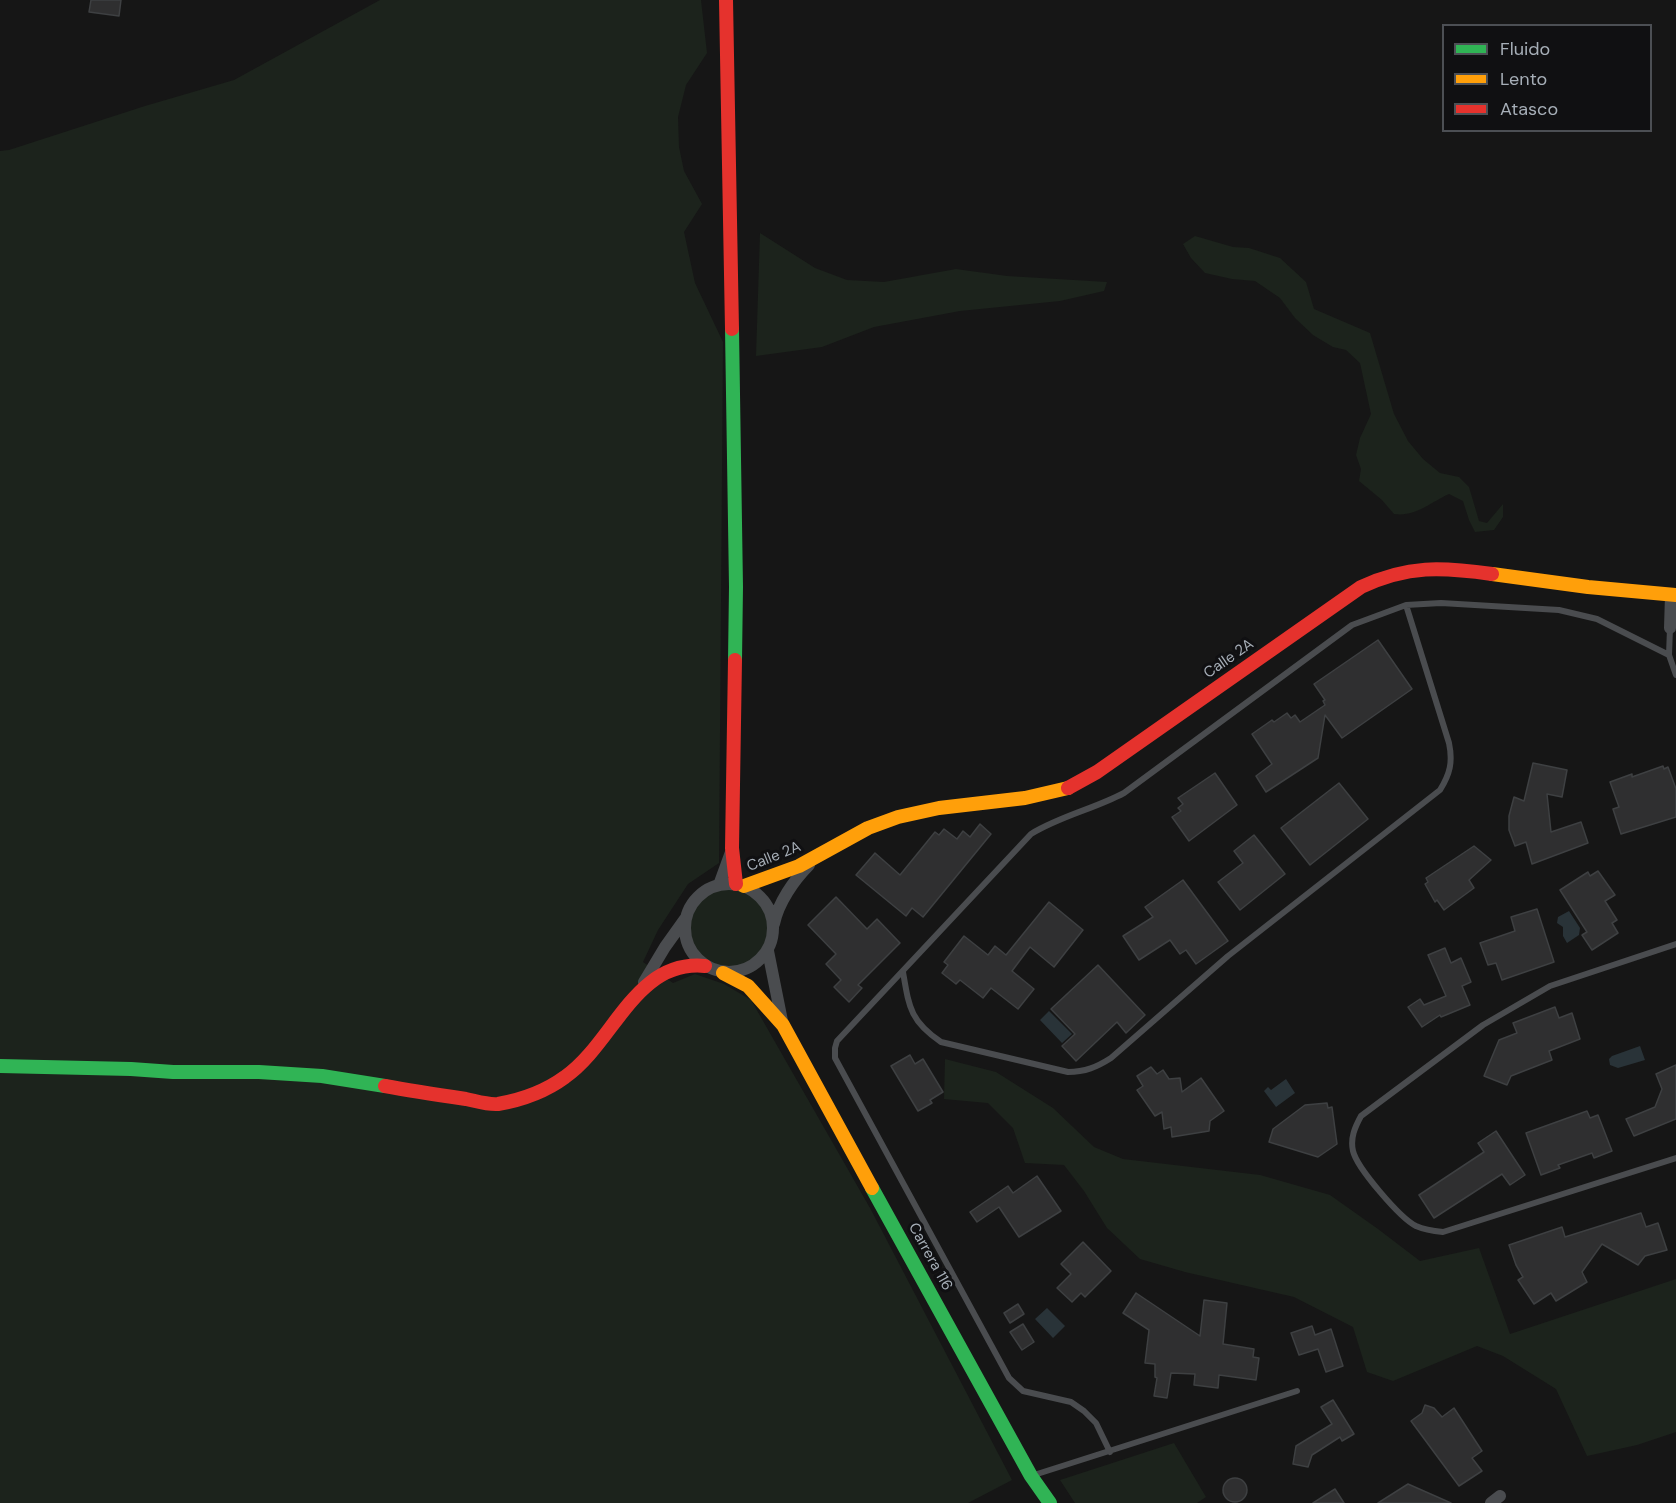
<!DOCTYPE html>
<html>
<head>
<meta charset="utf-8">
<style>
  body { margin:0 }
  #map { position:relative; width:1676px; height:1503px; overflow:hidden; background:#161616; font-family:"DM Sans",sans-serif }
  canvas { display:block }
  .legend { position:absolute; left:1442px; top:24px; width:210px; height:108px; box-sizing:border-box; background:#101012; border:2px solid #4c4f54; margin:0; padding:8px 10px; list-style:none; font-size:18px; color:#a6aeb7 }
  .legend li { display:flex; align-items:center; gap:12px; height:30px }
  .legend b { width:30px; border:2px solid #4c4f54 }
</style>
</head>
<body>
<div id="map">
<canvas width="1676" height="1503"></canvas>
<ul class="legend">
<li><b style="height:8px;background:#30b455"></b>Fluido</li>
<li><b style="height:8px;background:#ff9f0a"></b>Lento</li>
<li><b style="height:8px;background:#e5322d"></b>Atasco</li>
</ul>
</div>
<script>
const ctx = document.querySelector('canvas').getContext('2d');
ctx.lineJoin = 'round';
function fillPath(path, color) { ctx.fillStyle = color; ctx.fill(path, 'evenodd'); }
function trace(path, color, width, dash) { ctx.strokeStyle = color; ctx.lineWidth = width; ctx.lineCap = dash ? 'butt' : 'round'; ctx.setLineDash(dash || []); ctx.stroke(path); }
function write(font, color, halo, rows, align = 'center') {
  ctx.font = font + ' "DM Sans",sans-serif'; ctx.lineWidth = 6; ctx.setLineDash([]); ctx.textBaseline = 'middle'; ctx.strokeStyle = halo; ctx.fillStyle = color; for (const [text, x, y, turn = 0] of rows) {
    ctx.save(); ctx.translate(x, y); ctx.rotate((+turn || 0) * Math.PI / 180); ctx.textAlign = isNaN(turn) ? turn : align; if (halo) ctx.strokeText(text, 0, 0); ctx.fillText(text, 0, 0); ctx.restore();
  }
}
const green = new Path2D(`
  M380,0H701L707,53L686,85L678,117L679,147L684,171L702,204L684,232L695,283L723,342L719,863L688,884L658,930L643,962L673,983L695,974L724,984L751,1000L870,1208L1012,1480L968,1503H0V151L9,150L145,106L234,80Z
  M760,233L815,268L847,280L884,282L956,269L1007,276L1107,282L1104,291L1060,301L960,311L874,327L822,347L756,356Z
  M1195,236L1233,247L1249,248L1280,258L1306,282L1314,309L1370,333L1394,414L1408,441L1423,459L1440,473L1459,477L1469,487L1479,521L1487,523L1503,504V517L1494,530L1475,532L1469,520L1463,501L1449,494C1429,503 1416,517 1394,514L1382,500L1359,481L1361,469L1356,455L1360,438L1371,414L1360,363L1346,350L1333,347L1313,335L1295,318L1280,298L1255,281L1232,279L1205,273L1191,258L1183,244Z
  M685 928a44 44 0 1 1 88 0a44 44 0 1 1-88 0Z
  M945,1059L996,1072L1053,1108L1094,1147L1123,1159L1260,1175L1330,1195L1378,1229L1420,1261L1479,1248L1510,1334L1676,1279V1432L1637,1445L1587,1456L1556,1389L1503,1356L1477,1346L1393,1381L1367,1372L1353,1327L1294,1297L1185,1272L1140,1259L1107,1228L1084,1191L1064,1165L1025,1163L1013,1128L988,1103L944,1099Z
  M1174,1443L1206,1497L1197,1503H1075L1060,1480Z`);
const water = new Path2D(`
  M1569,911L1580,928L1579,935L1567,943L1563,936V927L1557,923L1558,917Z
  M1049,1011L1072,1034L1062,1043L1040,1020Z
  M1640,1046L1645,1060L1618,1068L1610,1065L1609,1059L1612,1056Z
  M1286,1079L1295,1093L1276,1107L1264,1091L1268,1087L1271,1090Z
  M1047,1308L1065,1326L1053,1338L1035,1319Z`);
const building = new Path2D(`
  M91,0H121L119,16L89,12Z
  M1378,640L1412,689L1342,738L1325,715L1318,758L1266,792L1256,776L1272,764L1252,734L1272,720L1274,722L1287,713L1291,718L1295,715L1300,722L1325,705L1323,701L1325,700L1314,684Z
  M1533,763L1567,770L1562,797L1547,794L1551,832L1581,822L1588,843L1532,864L1526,842L1515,846L1509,830V816L1514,797L1524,801Z
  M1663,766L1664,769L1668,767L1676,789V817L1621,834L1613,809L1619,807L1610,782L1632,774V777Z
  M1215,773L1237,805L1189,841L1172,817L1181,811L1178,808L1183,804L1178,798Z
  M1339,783L1368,819L1310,865L1281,828Z
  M980,824L991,834L923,917L912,908L906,916L856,875L875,853L900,875L935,832L939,835L944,829L957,839L963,831L970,837Z
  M1254,835L1285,874L1240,910L1218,882L1243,863L1234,851Z
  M1474,846L1491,860L1469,880L1474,888L1444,910L1437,900L1435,902L1425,884L1428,882L1426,878Z
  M1598,871L1615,895L1605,901L1617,920L1612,923L1618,933L1592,950L1582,935L1587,932L1560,890L1588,872L1590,876Z
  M1183,880L1228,941L1196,964L1186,950L1180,954L1170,940L1139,960L1123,936L1153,917L1145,907Z
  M836,897L867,929L877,919L900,943L858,985L862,988L849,1002L834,987L841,980L826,964L836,954L808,925Z
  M1049,902L1083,930L1054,967L1030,947L1012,971L1034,989L1018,1009L991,988L983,998L960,980L956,984L942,973L948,965L944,962L964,936L988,955L995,946L1006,955Z
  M1537,909L1554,962L1502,980L1496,963L1488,965L1480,943L1515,931L1511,917Z
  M1445,948L1451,963L1461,958L1471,982L1462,986L1470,1005L1441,1017L1440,1015L1422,1027L1408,1007L1420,999L1424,1005L1446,996L1428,955Z
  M1098,965L1145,1015L1126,1033L1117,1022L1076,1061L1062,1046L1075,1034L1051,1009Z
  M1555,1007L1559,1018L1572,1013L1580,1039L1549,1051L1552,1060L1511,1076L1507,1085L1484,1076L1499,1040L1517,1033L1513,1023Z
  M910,1055L915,1064L923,1059L943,1092L930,1100L932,1103L918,1111L891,1066Z
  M1676,1065V1119L1634,1136L1626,1119L1655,1107L1662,1089L1656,1074Z
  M1151,1067L1157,1074L1163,1070L1169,1079L1180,1078L1182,1092L1201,1078L1224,1111L1210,1121L1209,1131L1172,1137L1171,1127L1164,1129L1162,1112L1155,1116L1137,1090L1143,1086L1137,1076Z
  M1327,1103L1328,1108L1332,1107L1337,1144L1318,1157L1269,1142L1273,1129L1305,1105Z
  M1587,1111L1590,1118L1598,1115L1612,1151L1594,1158L1592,1153L1558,1165L1560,1168L1541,1175L1526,1133Z
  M1496,1131L1525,1175L1510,1185L1502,1174L1434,1218L1419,1195L1484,1152L1478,1143Z
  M1037,1176L1061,1211L1019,1237L999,1207L977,1222L970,1212L1008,1186L1013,1193Z
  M1641,1213L1646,1227L1658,1223L1667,1250L1645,1256L1638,1265L1602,1244L1582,1272L1587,1282L1556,1301L1551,1293L1534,1304L1518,1280L1523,1277L1516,1265L1509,1245L1562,1227L1565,1237Z
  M1083,1242L1111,1271L1085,1297L1081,1293L1072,1302L1057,1288L1071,1274L1061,1264Z
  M1136,1293L1200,1336L1204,1300L1227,1303L1223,1344L1254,1349L1253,1357L1259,1358L1256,1380L1219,1375L1218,1388L1194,1385L1195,1374L1171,1373L1167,1398L1154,1396L1157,1378L1155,1377V1364L1145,1363L1149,1330L1123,1313Z
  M1018,1304L1024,1314L1010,1323L1004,1313Z
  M1023,1324L1034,1342L1022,1350L1010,1332Z
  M1312,1326L1315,1335L1331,1329L1343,1366L1326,1372L1318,1349L1299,1355L1291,1333Z
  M1333,1400L1354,1434L1342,1441L1340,1437L1312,1455L1308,1467L1293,1464L1296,1446L1332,1424L1321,1407Z
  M1425,1405L1434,1408L1442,1417L1454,1408L1482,1451L1472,1458L1482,1471L1459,1486L1411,1421L1422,1413Z
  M1223 1490a12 12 0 1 1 24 0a12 12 0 1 1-24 0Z
  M1408,1484L1451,1503H1378Z
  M1335,1489L1344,1503H1313Z`);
const lane = new Path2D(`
  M1670,628L1669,655L1676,675
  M1676,944L1550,986L1483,1025L1361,1116C1355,1127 1350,1138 1353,1151C1357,1168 1400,1218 1416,1226C1425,1230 1433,1231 1443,1232L1676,1158
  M903,972C909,1007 910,1021 941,1042L1068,1072C1085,1072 1097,1067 1111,1058L1228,956L1440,790C1450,774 1453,762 1449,743L1406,605
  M1110,1452L1096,1423L1084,1411L1071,1402L1023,1391L1009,1378L835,1058V1048L837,1041L1031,834C1060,816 1094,809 1124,793L1352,625L1406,605L1441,603L1559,610L1597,619L1669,655
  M1034,1475L1297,1391`);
const street = new Path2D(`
  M1670,628L1671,595
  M685 928a44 44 0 1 1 88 0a44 44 0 1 1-88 0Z
  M719,885L731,852
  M774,924C778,903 794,880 809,865
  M768,951L782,1021
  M644,982L665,947L685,919
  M1491,1503L1500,1496`);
const fast = new Path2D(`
  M732,329L736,587L735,660
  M0,1066L131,1069L173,1072H259L322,1076L385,1086
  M872,1188L1031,1476L1050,1503`);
const slow = new Path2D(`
  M1492,574L1588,587L1676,595
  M744,886L799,866L868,828L898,817L939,808L1025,798L1068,788
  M723,973L748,986L783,1025L872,1188`);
const jam = new Path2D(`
  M726,0L732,329
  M735,660L732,848L736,884
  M1068,788L1097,772L1361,587C1408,565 1442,567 1492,574
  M385,1086C412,1091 439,1095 466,1099C476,1101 488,1105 498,1104C521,1100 546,1091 565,1077C614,1043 635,959 705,966`);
const streetNames = [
  ["Calle 2A",1229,659,-35],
  ["Calle 2A",774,857,-22],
  ["Carrera 116",930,1257,61]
];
fillPath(green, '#1c231c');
fillPath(water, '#293338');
fillPath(building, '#2f2f30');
trace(building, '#3e4042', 1.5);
trace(lane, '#4a4c4f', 6);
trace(street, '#4a4c4f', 12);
trace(fast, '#30b455', 14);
trace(slow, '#ff9f0a', 14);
trace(jam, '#e5322d', 14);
write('15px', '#a6aeb7', '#101012', streetNames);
</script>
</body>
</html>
